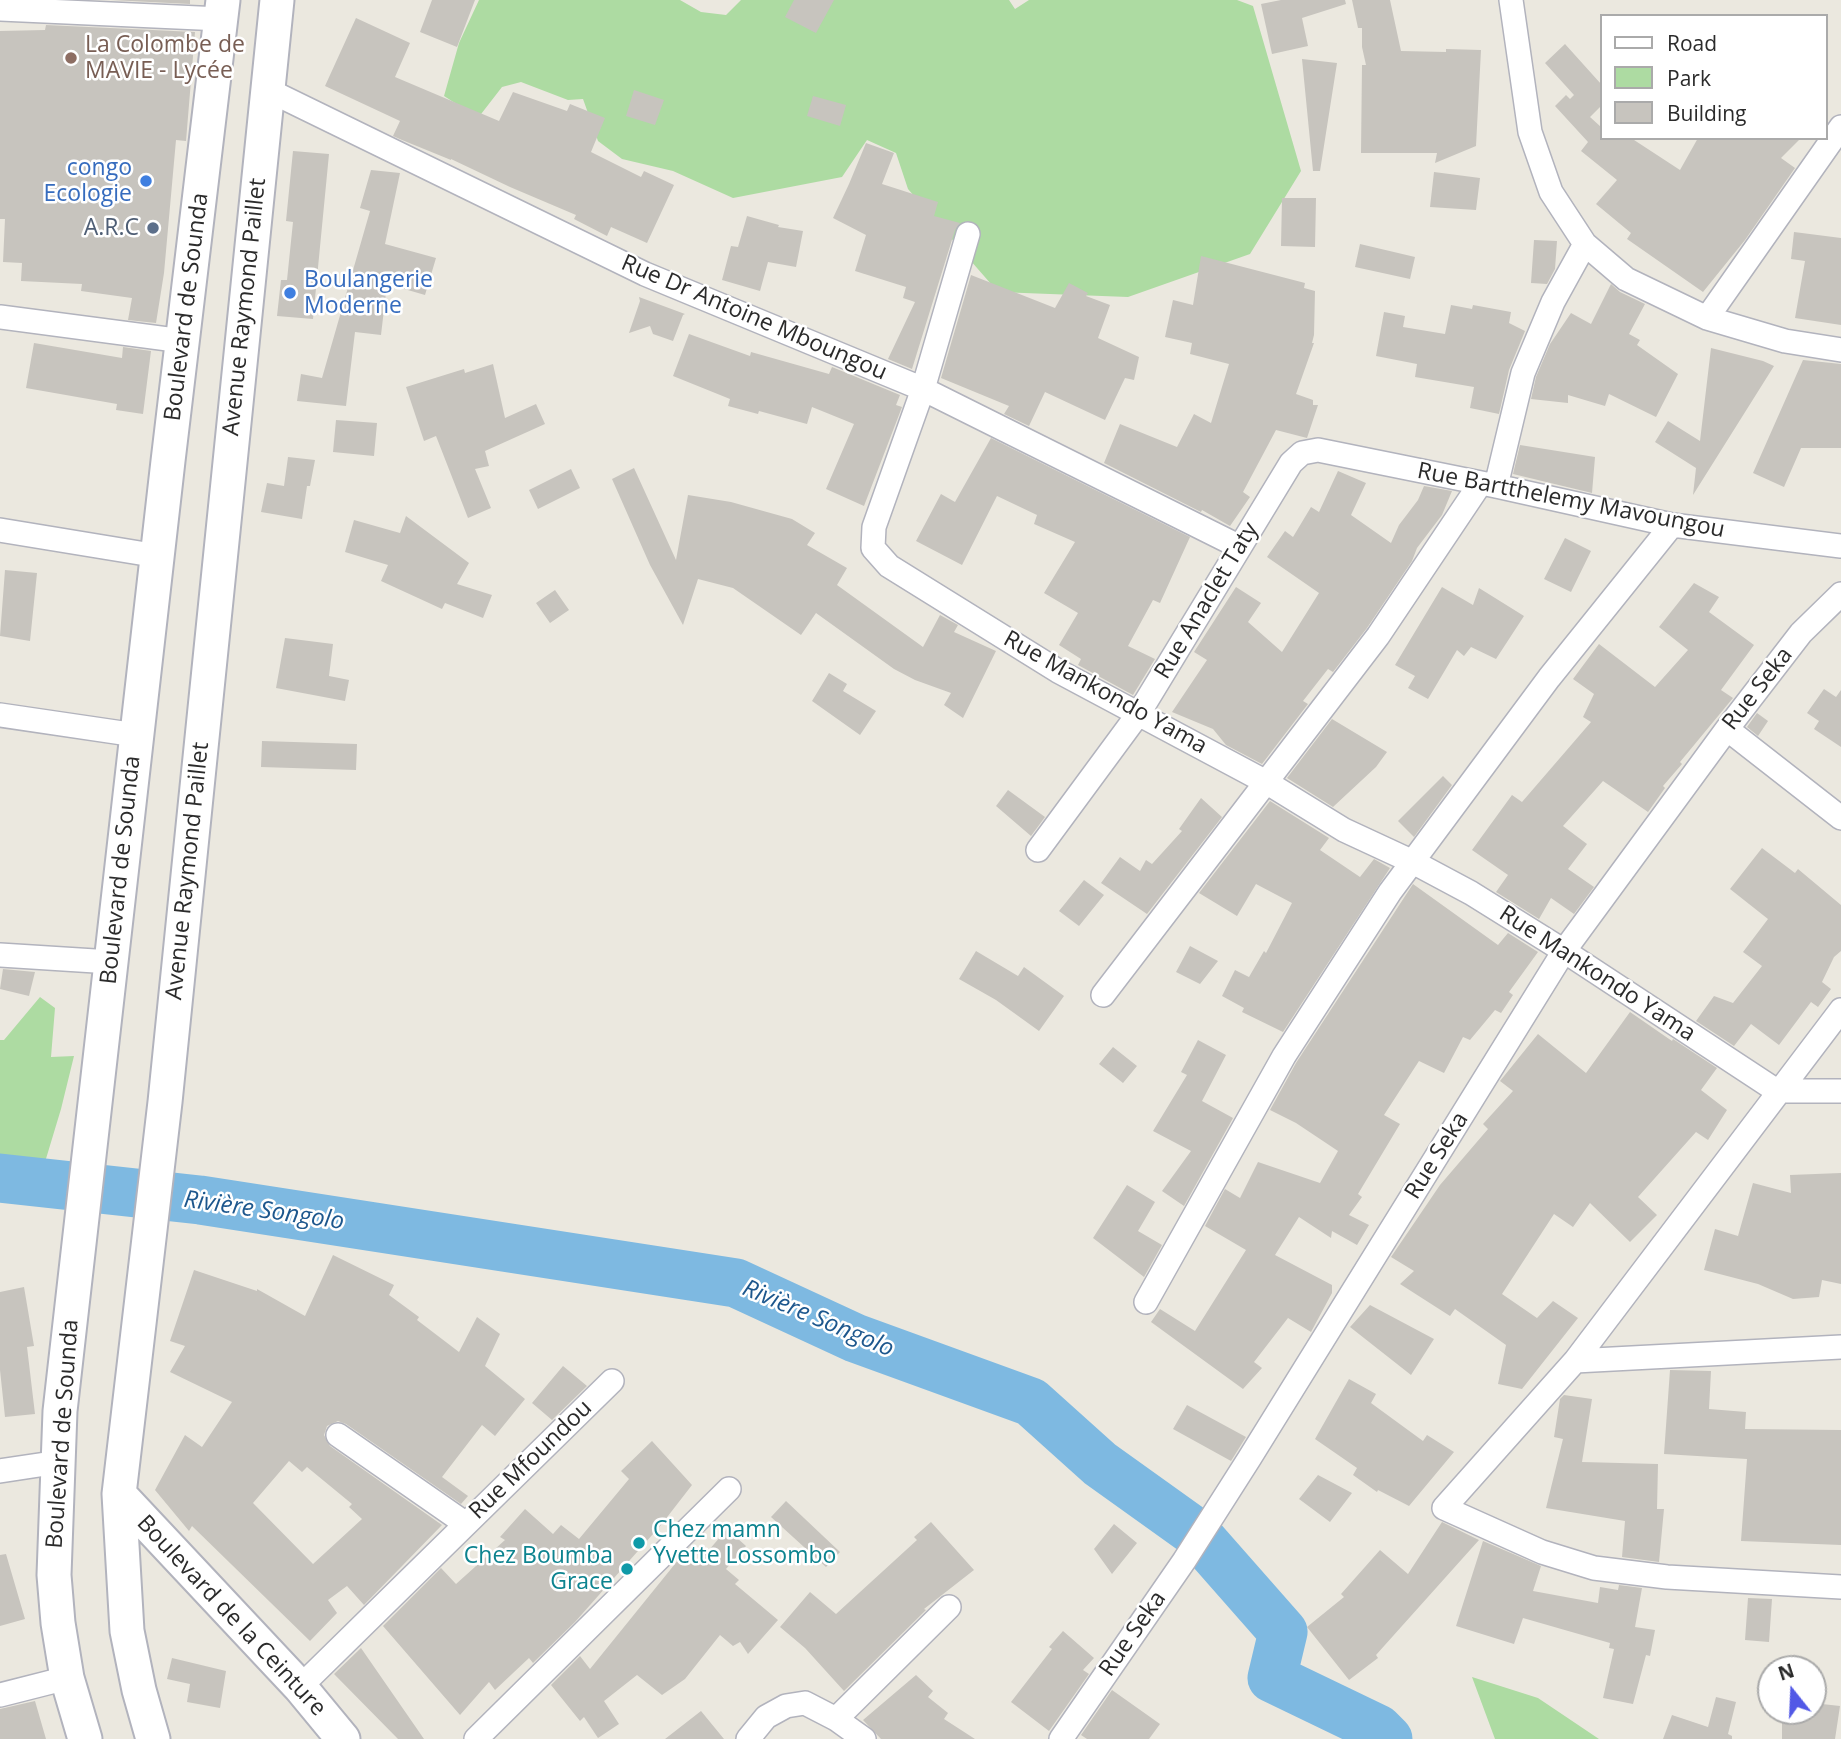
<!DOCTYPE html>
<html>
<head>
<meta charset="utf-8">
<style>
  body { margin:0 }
  #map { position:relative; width:1841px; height:1739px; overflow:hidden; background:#ebe8df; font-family:"Open Sans",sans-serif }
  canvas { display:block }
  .legend { position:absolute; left:1600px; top:14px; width:228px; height:126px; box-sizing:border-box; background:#fff; border:2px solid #aaa; margin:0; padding:9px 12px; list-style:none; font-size:21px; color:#2b2b2b }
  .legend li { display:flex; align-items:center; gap:14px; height:35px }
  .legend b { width:35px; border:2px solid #aaa }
  .north { position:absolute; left:1757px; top:1655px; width:70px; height:70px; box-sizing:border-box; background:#fff; border:2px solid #aaa; border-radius:50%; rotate:342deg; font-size:19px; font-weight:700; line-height:28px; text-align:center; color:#2b2b2b }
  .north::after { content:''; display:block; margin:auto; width:24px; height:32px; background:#5259e6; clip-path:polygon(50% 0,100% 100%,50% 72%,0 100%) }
</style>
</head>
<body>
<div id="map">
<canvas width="1841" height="1739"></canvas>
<ul class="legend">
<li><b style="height:9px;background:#fff"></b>Road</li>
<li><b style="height:19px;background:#addba2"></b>Park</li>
<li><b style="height:19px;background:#c7c4be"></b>Building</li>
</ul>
<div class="north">N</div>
</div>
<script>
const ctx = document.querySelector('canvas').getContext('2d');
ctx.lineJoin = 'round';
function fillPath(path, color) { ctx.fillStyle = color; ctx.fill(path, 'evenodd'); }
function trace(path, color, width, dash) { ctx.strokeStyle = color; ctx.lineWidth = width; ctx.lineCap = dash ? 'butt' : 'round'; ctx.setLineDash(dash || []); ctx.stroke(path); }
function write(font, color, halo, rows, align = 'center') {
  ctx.font = font + ' "Open Sans",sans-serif'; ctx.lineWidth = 5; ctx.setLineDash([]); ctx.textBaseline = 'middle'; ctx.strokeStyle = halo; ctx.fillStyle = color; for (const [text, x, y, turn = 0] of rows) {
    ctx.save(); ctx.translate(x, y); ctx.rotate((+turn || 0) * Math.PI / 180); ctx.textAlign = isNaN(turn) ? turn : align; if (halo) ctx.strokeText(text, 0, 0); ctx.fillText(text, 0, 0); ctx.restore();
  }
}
const green = new Path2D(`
  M479,0H680L701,12L726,15L741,0H1009L1015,9L1029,0H1237L1253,6L1301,171L1250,254L1128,297L998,292L908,189L896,153L867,140L842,177L733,198L673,171L622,159L598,141L583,99L568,100L521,82L502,87L478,118L444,96L459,43Z
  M40,997L55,1008L51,1057L74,1056L61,1109L42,1172L0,1169V1040H4Z
  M1472,1677L1538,1698L1599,1739H1495Z`);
const river = new Path2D(`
  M0,1178L200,1200L736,1283L855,1338L1031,1402L1100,1464L1195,1532L1283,1632L1272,1678L1378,1729L1388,1739`);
const building = new Path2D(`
  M111,0H190V4Z
  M432,0H475L457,47L420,32Z
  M794,0H834L816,33L785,17Z
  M1281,0H1345L1346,4L1302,18L1308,46L1272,54L1261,4Z
  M1352,0H1390L1401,51L1446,52V49L1481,50L1476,146L1435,163L1437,153H1361L1362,65H1366L1362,47V28H1358Z
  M356,18L410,43L395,77L499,121L513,92L567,111L570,104L605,118L591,152L641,177L644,171L674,185L647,243L611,227L607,236L574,219L576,215L510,187L451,159V160L402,140L393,136L400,121L325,86Z
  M46,25L195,32L186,141L176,140L164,273L156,323L128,320L132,298L81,291L82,284L21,281L22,263L3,262L5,219H0V31L45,30Z
  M1565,44L1601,84V106L1590,117L1601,127V138H1631L1680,170L1698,138H1801L1781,158L1795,168L1745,240L1703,292L1627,239L1631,233L1596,204L1617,180L1581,151L1588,142L1555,106L1566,95L1570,99L1574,95L1545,63Z
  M1302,59L1337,63L1320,171H1313Z
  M634,90L664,100L655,125L626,116Z
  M813,96L846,105L840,126L807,116Z
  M866,143L894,153L882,184L938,202L934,216L960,223L955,230L912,369L888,359L915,302L903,298L906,287L855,271L866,235L833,218L849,184Z
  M293,151L329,154L313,319L277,316L281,280H287L293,222L286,221Z
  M371,170L400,173L385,244L436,258L425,295L387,284L381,335L355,332L346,406L297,401L301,374L322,378L370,211L360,208Z
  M1434,172L1480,178L1476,210L1430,207Z
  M1282,198H1316L1315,247L1281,246Z
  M747,216L779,225L778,227L803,231L796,267L768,262L760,291L722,280L731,246L738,247Z
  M1794,232L1841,238V325L1795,318L1805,261L1791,259Z
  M1534,240L1557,241L1555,269L1547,284L1531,283Z
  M1360,244L1415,257L1410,279L1355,267Z
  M1201,256L1305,283L1304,288L1315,291L1314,335L1312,343H1314L1296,394L1313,400V405H1318L1307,438L1276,430L1243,492L1250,497L1230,526L1202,510L1201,512L1104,463L1120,424L1177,447L1194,414L1211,423L1229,364L1190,354L1192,343L1165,337L1173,300L1193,305Z
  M971,275L1055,308L1069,283L1088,293L1086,296L1110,305L1098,338L1139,357L1134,380L1125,378L1105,420L1045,392L1029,426L1004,414L1009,406L941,378Z
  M1611,284L1620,292L1645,304L1629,334L1640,340L1637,345L1678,374L1656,417L1609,394L1605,406L1568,395V403L1531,399L1536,377L1550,344L1571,313L1591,324Z
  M639,297L685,314L683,315L673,341L653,334L650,326L629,333L640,301Z
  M1451,305L1472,309L1473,305L1511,312L1509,323L1525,331L1509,370L1499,414L1470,408L1474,387L1415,377L1417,364L1376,356L1384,312L1405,316L1403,327L1445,334Z
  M689,334L750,356L751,352L829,374L832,367L900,395L896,405L902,407L864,506L826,489L854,424L812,407L807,424L759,411L758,414L728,406L730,399L673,376Z
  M34,343L122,358L123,347L151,351L143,414L116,410L117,404L26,388Z
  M1711,348L1763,361L1774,366L1693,495L1696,468L1655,442L1668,421L1700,441Z
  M1803,360L1841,364V448H1801L1784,487L1753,473Z
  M493,364L505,418L536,404L545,424L485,451L489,466L475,469L491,508L468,518L436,436L424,441L406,387L464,369L465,373Z
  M336,420L377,423L374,456L333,452Z
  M991,438L1190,537L1160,603L1153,600L1128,646L1155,659L1133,695L1078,665L1081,659L1059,645L1078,613L1044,593L1075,542L1034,524L1037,515L997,496L962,565L916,541L941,494L955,502Z
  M1520,445L1595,457L1592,493L1513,474Z
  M288,457L315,460L310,486H307L302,519L261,512L267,483L284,486Z
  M634,468L676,560L688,495L731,502L792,519L815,533L807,545L847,568L837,585L923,647L940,615L958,625L954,632L996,651L963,718L944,705L951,693L915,680L894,669L816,613L801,635L733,588L698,579L683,625L650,565L612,479Z
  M571,469L580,488L538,509L529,490Z
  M1338,471L1366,483L1351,515L1391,543L1399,525L1418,500L1424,486L1452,491L1442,515L1417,548L1412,561L1367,628L1333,672L1328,669L1303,701L1308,704L1262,764L1226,745L1213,729L1172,712L1207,660L1194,652L1236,587L1261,603L1248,622L1282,652L1319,593L1267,557L1285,531L1293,537L1311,507L1319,512Z
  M406,516L469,563L457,584L492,595L483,618L445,603L442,609L381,581L388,565L345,552L354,520L400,533Z
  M1565,538L1591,551L1571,592L1544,579Z
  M5,570L37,573L30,641L0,636Z
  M1694,583L1719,597L1709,612L1754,645L1721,690L1733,698L1680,762L1682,764L1663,786L1665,788L1648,812L1603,781L1563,826L1587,844L1568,869L1594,887L1574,914L1551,898L1539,919L1496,892L1508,875L1472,850L1512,795L1522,802L1591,722L1583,717L1594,694L1573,679L1599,644L1655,687L1688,650L1659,627Z
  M1442,587L1473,605L1479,588L1524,616L1496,659L1471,647L1464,656L1457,650L1428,699L1408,688L1415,676L1395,665Z
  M555,590L569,610L550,623L536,603Z
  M285,638L333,644L329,676L349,680L345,701L276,688Z
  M829,673L847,684L843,691L876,711L860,735L812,701Z
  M1824,689L1836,697L1841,690V747L1814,729L1819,721L1807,713Z
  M1757,713L1768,721L1758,736L1747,727Z
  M1332,719L1387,752L1376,767L1333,807L1287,778Z
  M262,741L357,744L356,770L261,767Z
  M1443,776L1452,785L1414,837L1398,821Z
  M1008,790L1045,817L1031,836L996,806Z
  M1201,798L1222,817L1147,914L1101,883L1120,857L1140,871L1146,860L1152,864L1182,831L1179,829Z
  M1270,801L1329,838L1320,850L1360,877L1374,859L1390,868L1283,1032L1242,1012L1244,1008L1222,996L1235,970L1249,977L1264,951L1266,953L1292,903L1256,884L1237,916L1199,893Z
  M1762,848L1795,873L1798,869L1841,905V951L1834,957L1822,982L1831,989L1818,1007L1811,1002L1779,1045L1751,1024L1734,1046L1696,1021L1714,996L1733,1003L1762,966L1743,952L1768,919L1730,889Z
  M1084,880L1104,895L1079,926L1059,911Z
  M1413,884L1498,945L1508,933L1538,952L1509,992L1513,995L1501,1013L1495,1010L1470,1040L1463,1037L1444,1073L1419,1061L1384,1115L1400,1124L1358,1194L1362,1197L1349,1215L1369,1225L1357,1245L1332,1231L1331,1238L1299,1217L1275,1255L1332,1285V1293L1311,1332L1288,1318L1254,1362L1262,1368L1243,1389L1151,1322L1160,1309L1195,1331L1246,1250L1205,1226L1225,1189L1240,1198L1258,1162L1320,1183L1338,1151L1296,1123L1270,1110L1296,1063Z
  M1190,946L1218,961L1200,984L1176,972Z
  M976,951L1018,976L1024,967L1064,996L1039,1031L996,1000L959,979Z
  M3,969L35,972L29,996L0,989Z
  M1630,1012L1672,1041L1673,1039L1717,1068L1701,1090L1727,1110L1708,1140L1696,1132L1638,1197L1657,1215L1630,1242L1590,1203L1573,1227L1554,1214L1502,1294L1537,1318L1553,1301L1578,1318L1522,1389L1498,1384L1506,1345L1455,1309L1450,1316L1400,1284L1414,1271L1391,1257L1440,1185L1488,1129L1483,1124L1513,1091L1500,1081L1538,1034L1586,1073Z
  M1198,1040L1226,1055L1202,1101L1233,1118L1184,1206L1162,1191L1191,1151L1153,1131L1187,1075L1181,1072Z
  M1113,1047L1137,1066L1123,1083L1099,1064Z
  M1841,1173V1284L1822,1280L1819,1297L1793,1299L1758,1284L1704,1270L1715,1229L1738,1236L1753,1183L1791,1193L1790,1175Z
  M1127,1185L1155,1202L1138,1231L1162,1245L1144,1277L1093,1238Z
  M333,1255L394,1285L389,1295L419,1317L417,1320L459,1352L477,1317L500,1334L485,1366L525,1399L495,1436L482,1425L442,1477L468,1496L461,1504L346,1424L338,1421L327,1426L324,1435L330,1446L442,1525L364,1605L347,1586L328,1600L337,1613L310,1641L192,1526L189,1531L155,1490L185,1435L202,1447L232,1402L170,1372L185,1346L170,1341L194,1270L257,1291V1289L305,1316ZM289,1461L302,1472L307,1467L352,1504L349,1507L362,1519L313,1564L253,1503Z
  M24,1287L34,1346L27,1347L35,1414L5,1417L0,1370V1292Z
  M1370,1305L1434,1339L1411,1375L1350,1327Z
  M563,1366L587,1386L552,1420L532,1403Z
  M1670,1370L1711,1371L1709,1409L1746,1412L1745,1429L1841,1430V1545L1741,1541L1747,1459L1664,1454Z
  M1349,1379L1376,1394L1371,1403L1423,1441L1427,1435L1454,1452L1409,1506L1378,1490L1377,1492L1353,1475L1357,1468L1315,1439Z
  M1564,1395L1592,1399L1582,1462L1658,1464L1657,1509H1664L1659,1562L1622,1557L1625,1521L1546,1508L1563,1439L1554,1437L1560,1399Z
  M1187,1405L1246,1437L1231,1461L1173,1429Z
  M652,1441L692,1485L661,1525L575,1622L533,1663L529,1658L495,1690L489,1682L460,1715L383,1626L441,1568L456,1584L505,1540L500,1537L525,1509L553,1534L561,1525L579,1539L629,1479L621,1471Z
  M1318,1475L1352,1493L1330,1522L1299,1499Z
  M786,1501L840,1552L826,1567L771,1517Z
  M931,1522L974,1570L924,1609L926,1610L844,1691L805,1648L780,1627L810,1592L836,1614L917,1540L914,1537Z
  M1442,1522L1479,1540L1376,1655L1378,1658L1349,1680L1307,1627L1344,1597L1341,1594L1380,1550L1408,1574Z
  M1114,1524L1137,1543L1112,1574L1094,1549Z
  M727,1529L746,1546L726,1569L739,1580L735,1584L778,1620L748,1654L740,1642L733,1646L720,1635L685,1679L662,1695L637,1675L604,1701L619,1724L598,1738L584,1717L580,1721L551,1685L580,1656L590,1669L683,1554L696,1565Z
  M1483,1541L1541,1566L1533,1591L1598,1603L1600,1587L1618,1590L1619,1585L1642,1588L1635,1627L1655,1630L1650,1656L1646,1655L1633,1704L1603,1698L1614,1649L1609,1648L1610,1643L1523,1618L1514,1644L1456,1626Z
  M6,1554L25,1619L0,1626V1555Z
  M1748,1598L1772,1599L1769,1642L1745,1640Z
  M1063,1631L1094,1658L1083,1670L1089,1674L1049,1731L1011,1702L1052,1649L1049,1647Z
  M361,1648L424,1739H398L334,1674Z
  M172,1658L226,1671L220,1708L187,1702L190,1684L167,1679Z
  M916,1675L933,1691L928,1697L948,1713L944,1719L975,1739H881L863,1720Z
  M1112,1690L1160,1724L1149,1739H1087L1081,1735Z
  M1716,1697L1736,1702L1728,1734L1732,1736V1739H1663L1672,1715L1708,1727Z
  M35,1701L46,1739H0V1709Z
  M1813,1703L1840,1706L1835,1739H1782V1711H1813Z
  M701,1711L724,1739H665Z`);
const street = new Path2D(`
  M1511,0L1530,132L1551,192L1585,244L1626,279L1707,318L1785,341L1841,350
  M0,9L221,19
  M268,90L645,274L923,389L1240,547
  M968,234L923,389L874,527L873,548L889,566L1058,671L1266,782L1344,830L1413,862L1471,893L1564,951L1777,1091
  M0,317L183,341
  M1707,318L1841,127
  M1496,486L1523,373L1553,302L1585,244
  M0,530L158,556
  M0,715L136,735
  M1727,729L1841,818
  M1038,850L1139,713L1291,463L1302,453L1318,450L1496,486L1672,525L1841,546
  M0,955L111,962
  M1103,995L1378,636L1480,484
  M1841,1010L1575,1361L1444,1508L1542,1552L1594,1568L1667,1577L1841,1587
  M1777,1091H1841
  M1146,1302L1284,1056L1390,892L1549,678L1672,525
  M1575,1361L1841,1347
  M338,1435L466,1524
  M0,1471L59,1462
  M300,1687L612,1381
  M0,1695L67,1678
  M836,1719L949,1607
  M476,1739L729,1489
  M748,1739L766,1717L786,1706L805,1703L836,1719L864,1739
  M1061,1739L1184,1561L1249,1459L1564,951L1727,729L1801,633L1841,594`);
const secondary = new Path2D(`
  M119,1494L300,1687L343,1739
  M85,1739L67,1678L58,1623L54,1575L60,1411L168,461L223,0
  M153,1739L139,1690L127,1631L119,1494L165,1102L277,0`);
const markers = [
  [71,58,7,"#8d6e63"],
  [146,181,7,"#3f7fe0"],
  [153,228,7,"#5c6f8a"],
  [290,293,7,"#3f7fe0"],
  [639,1543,7,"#0f9aa8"],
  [627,1569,7,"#0f9aa8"]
];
const educationNames = [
  ["La Colombe de",85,45],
  ["MAVIE - Lycée",85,71]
];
const shopNames = [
  ["congo",132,168],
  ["Ecologie",132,194],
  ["Boulangerie",304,280,"left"],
  ["Moderne",304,306,"left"]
];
const serviceNames = [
  ["A.R.C",139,228]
];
const streetNames = [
  ["Boulevard de Sounda",187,307,-83],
  ["Avenue Raymond Paillet",245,307,-84],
  ["Rue Dr Antoine Mboungou",754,318,23],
  ["Rue Bartthelemy Mavoungou",1571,501,11],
  ["Rue Anaclet Taty",1207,601,-59],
  ["Rue Seka",1758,689,-52],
  ["Rue Mankondo Yama",1105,693,29],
  ["Boulevard de Sounda",121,870,-84],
  ["Avenue Raymond Paillet",188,871,-84],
  ["Rue Mankondo Yama",1597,974,33],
  ["Rue Seka",1437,1156,-58],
  ["Boulevard de Sounda",63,1434,-86],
  ["Rue Mfoundou",531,1460,-44],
  ["Boulevard de la Ceinture",231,1616,47],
  ["Rue Seka",1133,1634,-55]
];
const cultureNames = [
  ["Chez mamn",653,1530],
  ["Yvette Lossombo",653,1556],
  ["Chez Boumba",613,1556,"right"],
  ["Grace",613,1582,"right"]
];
const waterNames = [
  ["Rivière Songolo",264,1211,8],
  ["Rivière Songolo",818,1319,23]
];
fillPath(green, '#addba2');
trace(river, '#7eb9e1', 49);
fillPath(building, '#c7c4be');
trace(street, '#b2b3bd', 26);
trace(secondary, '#b2b3bd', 37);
trace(street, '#fff', 23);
trace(secondary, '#fff', 33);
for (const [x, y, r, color] of markers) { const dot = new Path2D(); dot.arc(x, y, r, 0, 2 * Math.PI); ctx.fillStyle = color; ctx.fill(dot); trace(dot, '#fff', 2.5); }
write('23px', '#785e54', '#fff', educationNames, 'left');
write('23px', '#366cbe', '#fff', shopNames, 'right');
write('23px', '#4e5e75', '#fff', serviceNames, 'right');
write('23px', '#2b2b2b', '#fff', streetNames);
write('23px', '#0d838f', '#fff', cultureNames, 'left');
write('italic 24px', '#1d578d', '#fff', waterNames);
</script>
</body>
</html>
